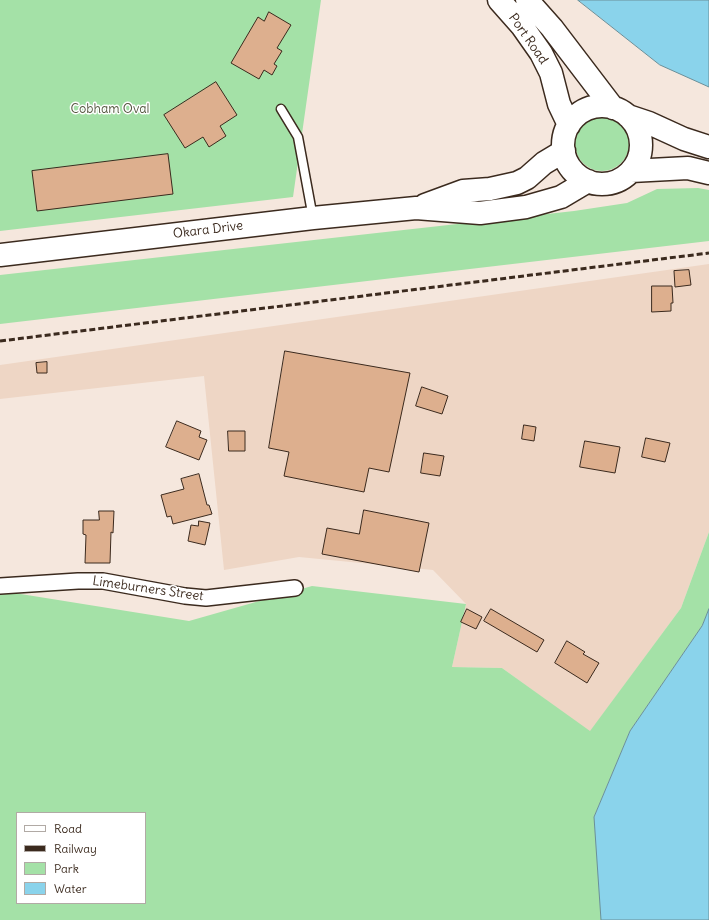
<!DOCTYPE html>
<html>
<head>
<meta charset="utf-8">
<style>
  body { margin:0 }
  #map { position:relative; width:709px; height:920px; overflow:hidden; background:#f5e7dd; font-family:Delius,sans-serif }
  canvas { display:block }
  .legend { position:absolute; left:16px; top:812px; width:130px; height:92px; box-sizing:border-box; background:#fff; border:1px solid #b1aaa5; margin:0; padding:5px 7px; list-style:none; font-size:12px; color:#3b2a1e }
  .legend li { display:flex; align-items:center; gap:8px; height:20px }
  .legend b { width:20px; border:1px solid #b1aaa5 }
</style>
</head>
<body>
<div id="map">
<canvas width="709" height="920"></canvas>
<ul class="legend">
<li><b style="height:5px;background:#fff"></b>Road</li>
<li><b style="height:5px;background:#3b2a1e"></b>Railway</li>
<li><b style="height:11px;background:#a4e1a7"></b>Park</li>
<li><b style="height:11px;background:#8ad3eb"></b>Water</li>
</ul>
</div>
<script>
const ctx = document.querySelector('canvas').getContext('2d');
ctx.lineJoin = 'round';
function fillPath(path, color) { ctx.fillStyle = color; ctx.fill(path, 'evenodd'); }
function trace(path, color, width, dash) { ctx.strokeStyle = color; ctx.lineWidth = width; ctx.lineCap = dash ? 'butt' : 'round'; ctx.setLineDash(dash || []); ctx.stroke(path); }
function write(font, color, halo, rows, align = 'center') {
  ctx.font = font + ' Delius,sans-serif'; ctx.lineWidth = 3; ctx.setLineDash([]); ctx.textBaseline = 'middle'; ctx.strokeStyle = halo; ctx.fillStyle = color; for (const [text, x, y, turn = 0] of rows) {
    ctx.save(); ctx.translate(x, y); ctx.rotate((+turn || 0) * Math.PI / 180); ctx.textAlign = isNaN(turn) ? turn : align; if (halo) ctx.strokeText(text, 0, 0); ctx.fillText(text, 0, 0); ctx.restore();
  }
}
const built = new Path2D(`
  M709,264V532L681,608L590,732L502,668L452,667L466,604L433,570L299,557L224,570L204,376L0,399V365Z`);
const green = new Path2D(`
  M0,0H321L293,197L0,231Z
  M575 144a27 27 0 1 1 54 0a27 27 0 1 1-54 0Z
  M698,188L709,190V241L0,324V275L574,211L627,203L657,189Z
  M709,532V609L702,626L630,731L594,817L646,920H0V592L2,591L189,621L312,586L466,604L452,667L502,668L590,731L681,608ZM17,813H145V903H17Z`);
const water = new Path2D(`
  M578,0H709V87L660,65Z
  M709,609V920H601L594,817L630,731L702,626Z`);
const building = new Path2D(`
  M269,12L291,25L277,48L282,51L274,64L277,66L272,75L264,70L259,79L231,63L258,17L264,21Z
  M216,82L237,115L220,126L226,136L209,147L203,137L185,148L164,115Z
  M168,154L173,194L37,211L32,171Z
  M689,270L691,285L675,287L674,271Z
  M652,286H672L673,303H671V311L652,312Z
  M285,351L410,373L389,472L369,468L364,492L284,476L289,452L269,448Z
  M47,362V373H37L36,363Z
  M422,387L448,396L442,414L416,406Z
  M177,421L201,431L199,437L207,440L199,460L166,447Z
  M524,425L536,427L534,441L522,439Z
  M228,431H245V451H229Z
  M646,438L670,443L665,462L642,457Z
  M585,441L620,447L615,473L580,467Z
  M424,453L444,456L440,476L421,473Z
  M199,474L207,505H209L212,514L173,524L171,516L167,517L161,495L184,489L181,479Z
  M364,510L429,523L419,572L322,554L327,528L359,534Z
  M99,511H114L113,533L111,532L110,563H85L86,535L83,534V520H99Z
  M199,521L210,523L205,545L188,541L191,525L198,526Z
  M467,609L482,617L476,629L461,622Z
  M491,609L544,640L537,652L484,621Z
  M567,641L585,652L583,654L599,663L587,683L555,663Z`);
const lane = new Path2D(`
  M281,109L298,137L313,218`);
const street = new Path2D(`
  M0,586L78,581H103L185,596L206,598L295,588`);
const secondary = new Path2D(`
  M499,0L522,26L541,53L551,73L559,104L569,125
  M527,0L552,28L613,108
  M563 145a39 39 0 1 1 78 0a39 39 0 1 1-78 0Z
  M628,116L649,123L684,139L709,147
  M631,171L688,168L709,173
  M425,205L463,191L490,189L517,183L527,178L544,163L564,151
  M0,255L313,218L416,208L480,213L526,207L561,197L588,181`);
const rail = new Path2D(`
  M0,341L709,253`);
const streetNames = [
  ["Port Road",528,39,55],
  ["Okara Drive",208,230,-7],
  ["Limeburners Street",148,589,8]
];
const parkNames = [
  ["Cobham Oval",110,109]
];
fillPath(built, '#eed6c5');
fillPath(green, '#a4e1a7');
fillPath(water, '#8ad3eb');
trace(water, '#6a8f99', 1);
fillPath(building, '#ddaf8e');
trace(building, '#3b2a1e', 1);
trace(lane, '#3b2a1e', 11);
trace(street, '#3b2a1e', 18);
trace(secondary, '#3b2a1e', 25);
trace(lane, '#fff', 8);
trace(street, '#fff', 15);
trace(secondary, '#fff', 22);
trace(rail, '#3b2a1e', 3, [6, 3]);
write('13px', '#3b2a1e', '#fff', streetNames);
write('13px', '#555840', '#fff', parkNames);
</script>
</body>
</html>
